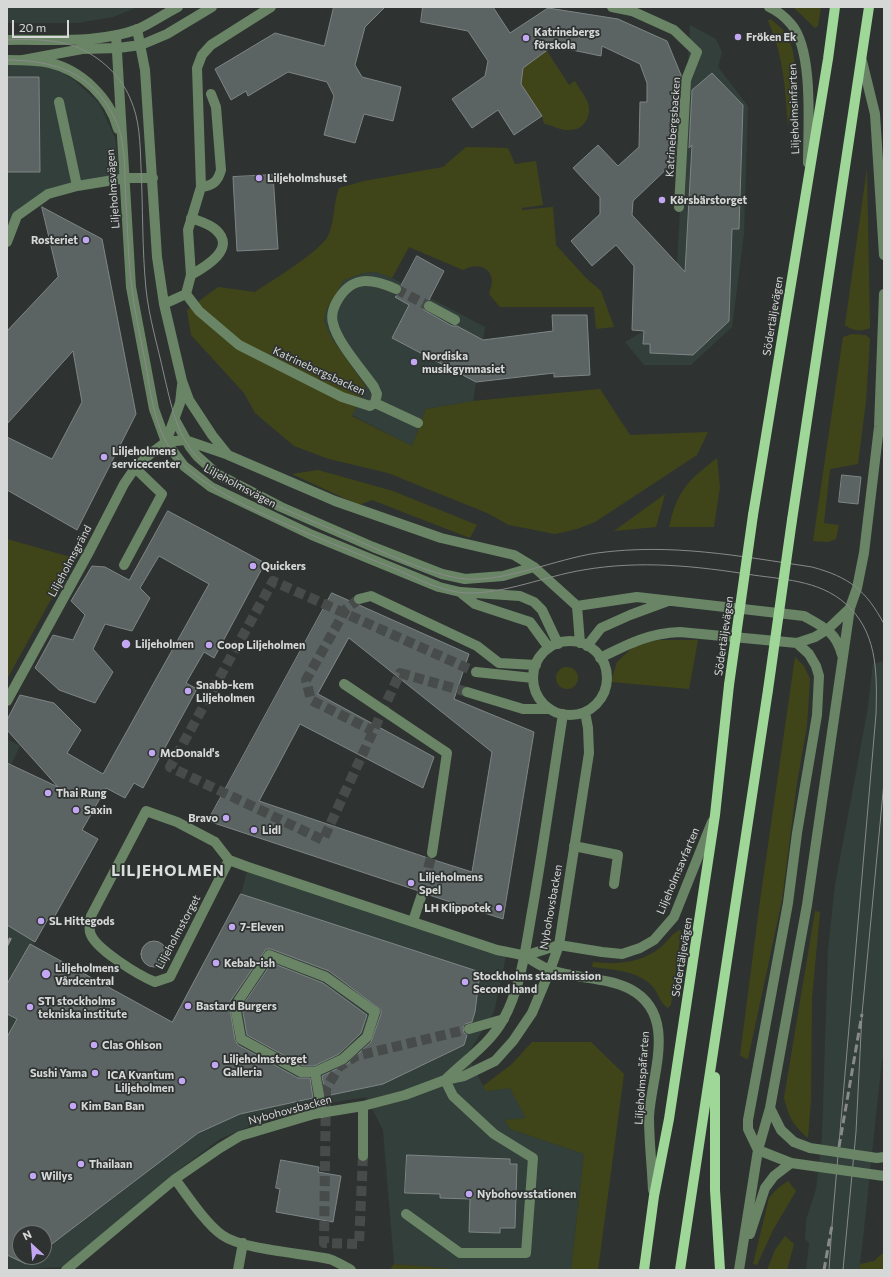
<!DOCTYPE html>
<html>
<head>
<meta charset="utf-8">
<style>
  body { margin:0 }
  #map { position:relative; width:891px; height:1277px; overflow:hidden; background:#2e3331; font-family:Commissioner,sans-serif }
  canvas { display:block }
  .frame { position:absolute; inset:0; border:8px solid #d5d8d7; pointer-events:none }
  .north { position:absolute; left:12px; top:1225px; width:40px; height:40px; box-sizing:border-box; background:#2e3331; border:1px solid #717573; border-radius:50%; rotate:334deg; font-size:11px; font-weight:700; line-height:16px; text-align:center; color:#d5d8d7 }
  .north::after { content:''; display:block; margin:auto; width:14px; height:18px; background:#c3a7f2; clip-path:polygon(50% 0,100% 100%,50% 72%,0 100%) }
  .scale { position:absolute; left:12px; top:20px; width:57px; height:18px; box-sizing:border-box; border:2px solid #d5d8d7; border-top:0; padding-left:5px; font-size:12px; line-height:14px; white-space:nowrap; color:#d5d8d7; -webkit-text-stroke:3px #2e3331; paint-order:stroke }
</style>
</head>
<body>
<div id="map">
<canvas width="891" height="1277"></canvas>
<div class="frame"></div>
<div class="north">N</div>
<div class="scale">20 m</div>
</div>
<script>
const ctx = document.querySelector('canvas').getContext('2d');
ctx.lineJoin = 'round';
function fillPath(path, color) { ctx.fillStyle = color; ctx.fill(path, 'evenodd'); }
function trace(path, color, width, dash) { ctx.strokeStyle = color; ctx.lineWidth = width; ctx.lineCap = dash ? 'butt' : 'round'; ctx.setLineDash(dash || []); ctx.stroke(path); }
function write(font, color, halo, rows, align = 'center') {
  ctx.font = font + ' Commissioner,sans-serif'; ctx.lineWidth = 3.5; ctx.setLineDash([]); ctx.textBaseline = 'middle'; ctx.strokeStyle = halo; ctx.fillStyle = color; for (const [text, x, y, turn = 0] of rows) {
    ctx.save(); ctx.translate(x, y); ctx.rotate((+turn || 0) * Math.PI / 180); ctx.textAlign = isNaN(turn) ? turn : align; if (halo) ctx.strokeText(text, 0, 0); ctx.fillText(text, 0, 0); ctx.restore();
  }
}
const built = new Path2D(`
  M7,7H138L113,17L78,23H7Z
  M690,25L716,39L722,52L718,67L748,106L744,234L732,327L691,365H644L625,342L644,331L674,320Z
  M37,63L55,68L74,80L99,103L115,138L120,177L47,196L19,218L7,239V64Z
  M376,272L392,278L485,327L473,401L426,409L412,446L352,415L366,387L331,337L324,321L326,310L344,280L363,273Z
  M884,661V1063L882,1059L862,1248L859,1270H806L809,1243L805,1239L806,1220L816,1189L822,1137L828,949L835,885L867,713L873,664Z
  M7,739L20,746L11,765L93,812L82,830L98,839L52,921L47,919L33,945L172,1022L241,894L249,864L507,952L494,1012L467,1055L486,1091L510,1088L527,1118L505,1120L510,1129L584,1154L571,1270H467L394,1264L383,1130L366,1097L312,1106L262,1121L220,1139L172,1175L62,1267L7,1270ZM20,1233H44V1257H20Z`);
const green = new Path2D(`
  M793,7H821L818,26L815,28Z
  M770,19C779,25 788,33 791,45C799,66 791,104 788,127C785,88 784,57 768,21Z
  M547,51L569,85L575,81C579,88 585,96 588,103C592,115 584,130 571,130C560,131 553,125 544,124L542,116L521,84L523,68Z
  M466,147L508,148L515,164L536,161L543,205L522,208V210L553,207L556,245L586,278L601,291L614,327L596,329L594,307H500L489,294C490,290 492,285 492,281C491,265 474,263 463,270L409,247L392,278L376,272L363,273L344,280L326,310L324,321L331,337L366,387L352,416L412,446L426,409L473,401L600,389L630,435L708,432L697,455L595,522L577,529L555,534L509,525L487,513L388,473L329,459L294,446L255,413L244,393L191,335L187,310L218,287L255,292C271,281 321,251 328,236C335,221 333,204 339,188L364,181L443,167Z
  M867,168L870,328C862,332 852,331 845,325Z
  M852,334L866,335L870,339L866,401L858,464L830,469L824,523L839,525L836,539L828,542L813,541L843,337Z
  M717,458L720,487L714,527H669C678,489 687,482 717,458Z
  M318,470L393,491L477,525L470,538L372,500L359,505L292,474Z
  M665,494L656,527L614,531Z
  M7,539L74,558L7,679Z
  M659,640H698L689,689L611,682L617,662L634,646Z
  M795,657L804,666L810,679L807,726L797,783L782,900L748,1059L744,1058L740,1055L759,908Z
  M556 678a11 11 0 1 1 22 0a11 11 0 1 1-22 0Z
  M815,911L820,912L812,998L811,1099L808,1138C792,1124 789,1117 784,1098Z
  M680,930L681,932L671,1005L668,1008C662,1005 658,994 654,988C639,970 613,970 592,967L593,962C617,965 642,963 661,947C668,941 672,933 680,930Z
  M532,1042H591L624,1074L598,1270H571L584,1154L510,1129L505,1120L526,1118L510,1088L486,1091L483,1086L512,1064Z
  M788,1181L796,1191L773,1230L757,1265L753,1264L769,1198L778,1188Z
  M785,1236L794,1244L787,1270H767L775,1250Z
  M884,1252V1270H859L860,1264L874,1261Z
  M394,1264L467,1270H390Z`);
const building = new Path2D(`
  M334,7H385L365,27L355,65L362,77L401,87L393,121L364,114L355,143L324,135L334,96L327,82L288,72L248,96L246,91L231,100L215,69L275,33L324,46Z
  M423,7H493L510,33L548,8L618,19L667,41L681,75L675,161L633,201L632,215L685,272L692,145L689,148L692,90L712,73L743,105L739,229H732L729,321L693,355L650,353V344H643L644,331L632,330L634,266L616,245L592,266L571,241L600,214V197L573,168L598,145L618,166L639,147L640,102H647V83L640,64L602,46L601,56L553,46L523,68L521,84L542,116L514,135L498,110L472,128L452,99L485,76L488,61L468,31L421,22Z
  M7,77H39L40,172H7Z
  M273,175L278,249L237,251L233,177Z
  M42,207L102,239L136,414L77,530L7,490V437L52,459L82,402L73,351L7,424V331L58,277Z
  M417,256L444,271L429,300L423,303L424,310L452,326H457L483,340L553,331L552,315H587L590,375L554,377V373L476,382L392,338L409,305L395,297L402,292L401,286Z
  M842,475L861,477L858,504L839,502Z
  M168,511L265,563L214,658L204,652L186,683L197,689L143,788L134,783L125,798L106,788L82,830L98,839L52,921L48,919L35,942L7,925V763L58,787L7,730V720L20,695L54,703L81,730L67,753L103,774L209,584L159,556L140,588L150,598L132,631L105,624L93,649L113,672L95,703L59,690L35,668L53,635L73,640L85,615L71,601L92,566L105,567L129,580Z
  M332,593L469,654L454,699L534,732L503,919L426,894L423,891H419L208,821ZM349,638L492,752L472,872L431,859L259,801L300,724L423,788L434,757L318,694Z
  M241,894L480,972L475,1012L472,1022L465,1024L463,1028L464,1033L467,1035L464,1045L383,1084L326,1096L322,1076L347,1064L371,1042L381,1014V1010L329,971L271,949H266L229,1003L235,1040L238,1045L298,1078H310L313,1098L240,1114L198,1133L44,1250V1233H20V1257H35L26,1264L7,1255V1037L17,1019L7,1014V984L30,944L172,1022Z
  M141 954a13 13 0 1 1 26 0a13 13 0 1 1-26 0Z
  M272,963L323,983L367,1015L361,1033L339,1054L314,1066H303L247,1035L242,1007Z
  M407,1155L510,1159V1164H517L515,1228H500V1233L469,1232L470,1199L440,1198V1194L405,1193Z
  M281,1160L319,1167L318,1172L341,1176L333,1222L276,1212L280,1189L276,1188Z`);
const minorTunnel = new Path2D(`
  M396,289L429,306
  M359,599L346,609L306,680L311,700L373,731
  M467,692L400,673L323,840L170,767L273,581L476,672
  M421,897L432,853
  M363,1156L359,1244L324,1243L326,1089L339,1067L356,1056L469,1029`);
const minor = new Path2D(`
  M612,7L632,11L674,30L697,52L686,80L679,207
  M769,7C778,11 785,17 791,24C814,50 808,128 808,163
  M137,29L145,70L157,257L164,304L182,381L189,400L212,435L228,455L335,501L441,538L514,555L534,567L577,606L580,643
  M116,35L131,287L154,409L166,442L184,466L211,487L312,535L439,587L460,592L520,596L534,602L542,610L558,644
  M7,40C47,39 100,44 138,29C152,23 164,14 178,7
  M7,60C21,60 36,60 50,63C81,70 110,98 118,129
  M23,60L82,49L118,48L141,45L167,34L212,7
  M862,61L875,114L884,255
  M59,102L77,186
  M201,187C213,186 218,181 221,170L216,107L211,94
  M191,218C199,221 210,224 216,230C237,249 205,267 191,275
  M7,242L17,216L48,194L77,186L126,178H153
  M186,294L199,311L239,345L342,397L370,406L375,403L377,394L374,387C362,370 337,342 333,323C331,316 333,309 336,303C351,275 370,278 396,289
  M164,304L186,294L191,275L188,230L201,187L197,68L202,55L211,45L271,7
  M429,306L455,320
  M375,403L418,423
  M175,420L190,447L197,456L217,474L281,507L373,547L442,574L465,579L503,576L534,567
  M166,442L180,403L182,385
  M124,565L162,494L135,468
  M460,592L475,604L530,622L549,648
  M359,599L371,596L477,646L499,663L536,665
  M577,606L637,597L804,616C824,627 836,632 842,655
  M533 678a37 37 0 1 1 74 0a37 37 0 1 1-74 0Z
  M587,646L601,628L630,615L668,601
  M600,658C628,644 649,633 680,632L797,643L815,637L828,629L850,608L857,588L864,553L879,427L884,294
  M476,672L533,678
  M344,684L447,753L432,853
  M467,692L523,709H550
  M7,701L90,550L124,484L135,468L150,454L166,442L185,440L226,454
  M574,846L618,855L614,884
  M229,860L170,977L155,982C140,976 93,948 90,932C89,927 90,921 91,916L146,811L177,822L215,842L229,860L248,867L497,950C506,952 515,953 524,956C533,960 541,967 551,970C576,979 606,977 630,989C679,1015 651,1075 649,1117C649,1141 652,1166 653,1190
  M413,921L421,897
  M524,956L559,945L602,952L622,954L640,948L654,940L674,917L712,822
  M469,1029L504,1019
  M315,1072L343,1059L367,1037L375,1012L326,977L269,955L235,1006L241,1039L301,1072H315L322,1113
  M445,1080C465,1060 489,1045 503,1020C522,986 526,944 533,906C544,842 553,778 563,714
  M363,1106V1156
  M770,1108L781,1130L794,1142
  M791,1163L758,1150L748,1129V1120L788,903L797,833L817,715L819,676L816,666L809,654L797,643
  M175,1179C187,1195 206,1224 222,1235C243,1250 302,1253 329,1259C336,1261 344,1266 351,1270
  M406,1214L460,1253H526L533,1158L494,1134L453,1096L445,1080
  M750,1234L765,1188L774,1176L791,1163
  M66,1270L175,1179L220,1148L240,1136L314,1114L363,1106L405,1095L445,1080L464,1076L495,1061L513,1041L532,1013L550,970L559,945L589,753L588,728L585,712
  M238,1270L243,1243
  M739,1270L758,1150L770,1108L807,905L850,608`);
const major = new Path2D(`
  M753,515L828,59L835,7
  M792,520L869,7
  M715,1077V1190L720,1270
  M644,1270L654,1196L669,1119L715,815L729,685
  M680,1270L768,690`);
const tram = new Path2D(`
  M7,40C28,39 50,39 71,45C96,53 120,74 130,98C140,120 140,143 141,167C143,207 142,249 146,289C149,318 158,347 164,375C171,404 176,433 196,456C203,463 210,469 218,475C256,499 304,517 345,535C378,549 430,576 466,579C505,582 556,559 597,553C672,543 739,556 812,567C849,577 866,590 884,624
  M7,60C55,60 93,73 115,119C127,144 124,176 126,203C128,231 128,261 132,289C135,314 141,340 146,366C151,396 155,428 173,453C199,489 273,519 314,536C340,547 366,557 393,568C416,578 441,592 467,593C504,594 546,576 583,570C641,560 696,566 753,575C788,580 825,581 851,609C878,637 877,677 876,714L832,1225L829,1270
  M843,1270L856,1132L862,1014L884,782`);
const rail = new Path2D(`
  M7,945L12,935
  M839,1147L862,1014
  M824,1270L832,1225`);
const minorBridge = new Path2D(`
  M794,1142L810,1148L877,1158L884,1157
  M791,1163L884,1176`);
const majorBridge = new Path2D(`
  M729,685L753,515
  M768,690L792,520`);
const markers = [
  [738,37,4,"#c3a7f2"],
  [526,38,4,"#c3a7f2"],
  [259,178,4,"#c3a7f2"],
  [662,200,4,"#c3a7f2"],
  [86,240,4,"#c3a7f2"],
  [414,362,4,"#c3a7f2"],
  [104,457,4,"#c3a7f2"],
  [253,566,4,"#c3a7f2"],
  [126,644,5,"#c3a7f2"],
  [209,645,4,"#c3a7f2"],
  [188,691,4,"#c3a7f2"],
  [152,753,4,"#c3a7f2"],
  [48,793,4,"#c3a7f2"],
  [76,810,4,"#c3a7f2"],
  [226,818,4,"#c3a7f2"],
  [254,830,4,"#c3a7f2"],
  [411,883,4,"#c3a7f2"],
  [499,908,4,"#c3a7f2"],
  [41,921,4,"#c3a7f2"],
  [232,927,4,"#c3a7f2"],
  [216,963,4,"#c3a7f2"],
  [46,974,5,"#c3a7f2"],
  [465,982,4,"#c3a7f2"],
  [188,1006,4,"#c3a7f2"],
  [30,1007,4,"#c3a7f2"],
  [94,1045,4,"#c3a7f2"],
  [215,1065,4,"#c3a7f2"],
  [95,1073,4,"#c3a7f2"],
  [182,1081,4,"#c3a7f2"],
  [73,1106,4,"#c3a7f2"],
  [81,1164,4,"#c3a7f2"],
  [33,1176,4,"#c3a7f2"],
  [469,1194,4,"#c3a7f2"]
];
const poiNames = [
  ["Katrinebergs",534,32],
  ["förskola",534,45],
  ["Fröken Ek",746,37],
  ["Liljeholmshuset",267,178],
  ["Körsbärstorget",670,200],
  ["Rosteriet",78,240,"right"],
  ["Nordiska",422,356],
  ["musikgymnasiet",422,369],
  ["Liljeholmens",112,451],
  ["servicecenter",112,464],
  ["Quickers",261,566],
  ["Liljeholmen",135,644],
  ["Coop Liljeholmen",217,645],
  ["Snabb-kem",196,685],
  ["Liljeholmen",196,698],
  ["McDonald's",160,753],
  ["Thai Rung",56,793],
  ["Saxin",84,810],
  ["Bravo",218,818,"right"],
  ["Lidl",262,830],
  ["Liljeholmens",419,877],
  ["Spel",419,890],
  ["LH Klippotek",491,908,"right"],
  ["SL Hittegods",49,921],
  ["7-Eleven",240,927],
  ["Kebab-ish",224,963],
  ["Liljeholmens",55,968],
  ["Vårdcentral",55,981],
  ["Stockholms stadsmission",473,976],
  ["Second hand",473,989],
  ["STI stockholms",38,1001],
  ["tekniska institute",38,1014],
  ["Bastard Burgers",196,1006],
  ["Clas Ohlson",102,1045],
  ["Liljeholmstorget",223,1059],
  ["Galleria",223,1072],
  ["Sushi Yama",87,1073,"right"],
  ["ICA Kvantum",174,1075,"right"],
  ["Liljeholmen",174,1088,"right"],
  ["Kim Ban Ban",81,1106],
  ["Thailaan",89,1164],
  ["Willys",41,1176],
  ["Nybohovsstationen",477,1194]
];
const streetNames = [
  ["Liljeholmsinfarten",794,109,-92],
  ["Katrinebergsbacken",673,127,-86],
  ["Liljeholmsvägen",113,189,-94],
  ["Södertäljevägen",773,316,-81],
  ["Katrinebergsbacken",319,371,25],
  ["Liljeholmsvägen",240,486,28],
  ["Liljeholmsgränd",70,561,-62],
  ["Södertäljevägen",724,636,-82],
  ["Liljeholmsavfarten",678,871,-67],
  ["Nybohovsbacken",551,907,-80],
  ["Liljeholmstorget",178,932,-62],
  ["Södertäljevägen",682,957,-81],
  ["Liljeholmspåfarten",642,1078,-86],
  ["Nybohovsbacken",290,1110,-15]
];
const districtNames = [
  ["LILJEHOLMEN",168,871]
];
fillPath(built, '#333f3a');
fillPath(green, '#404519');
fillPath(building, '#5c6363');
trace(building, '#7e8585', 1);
trace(minorTunnel, '#474c4a', 10, [10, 5]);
trace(minor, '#6a8566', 10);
trace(major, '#9fd799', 10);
trace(tram, '#878a89', 1);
trace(rail, '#878a89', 3, [8, 4]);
trace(minorBridge, '#6a8566', 10);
trace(majorBridge, '#9fd799', 10);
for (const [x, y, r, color] of markers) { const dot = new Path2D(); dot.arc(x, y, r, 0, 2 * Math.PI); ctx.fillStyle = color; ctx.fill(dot); trace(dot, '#2e3331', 1.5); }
write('bold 11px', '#d5d8d7', '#2e3331', poiNames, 'left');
write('11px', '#d5d8d7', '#2e3331', streetNames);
ctx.letterSpacing = '1px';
write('bold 15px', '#d9dfdc', '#2e3331', districtNames);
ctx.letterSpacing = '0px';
</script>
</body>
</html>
